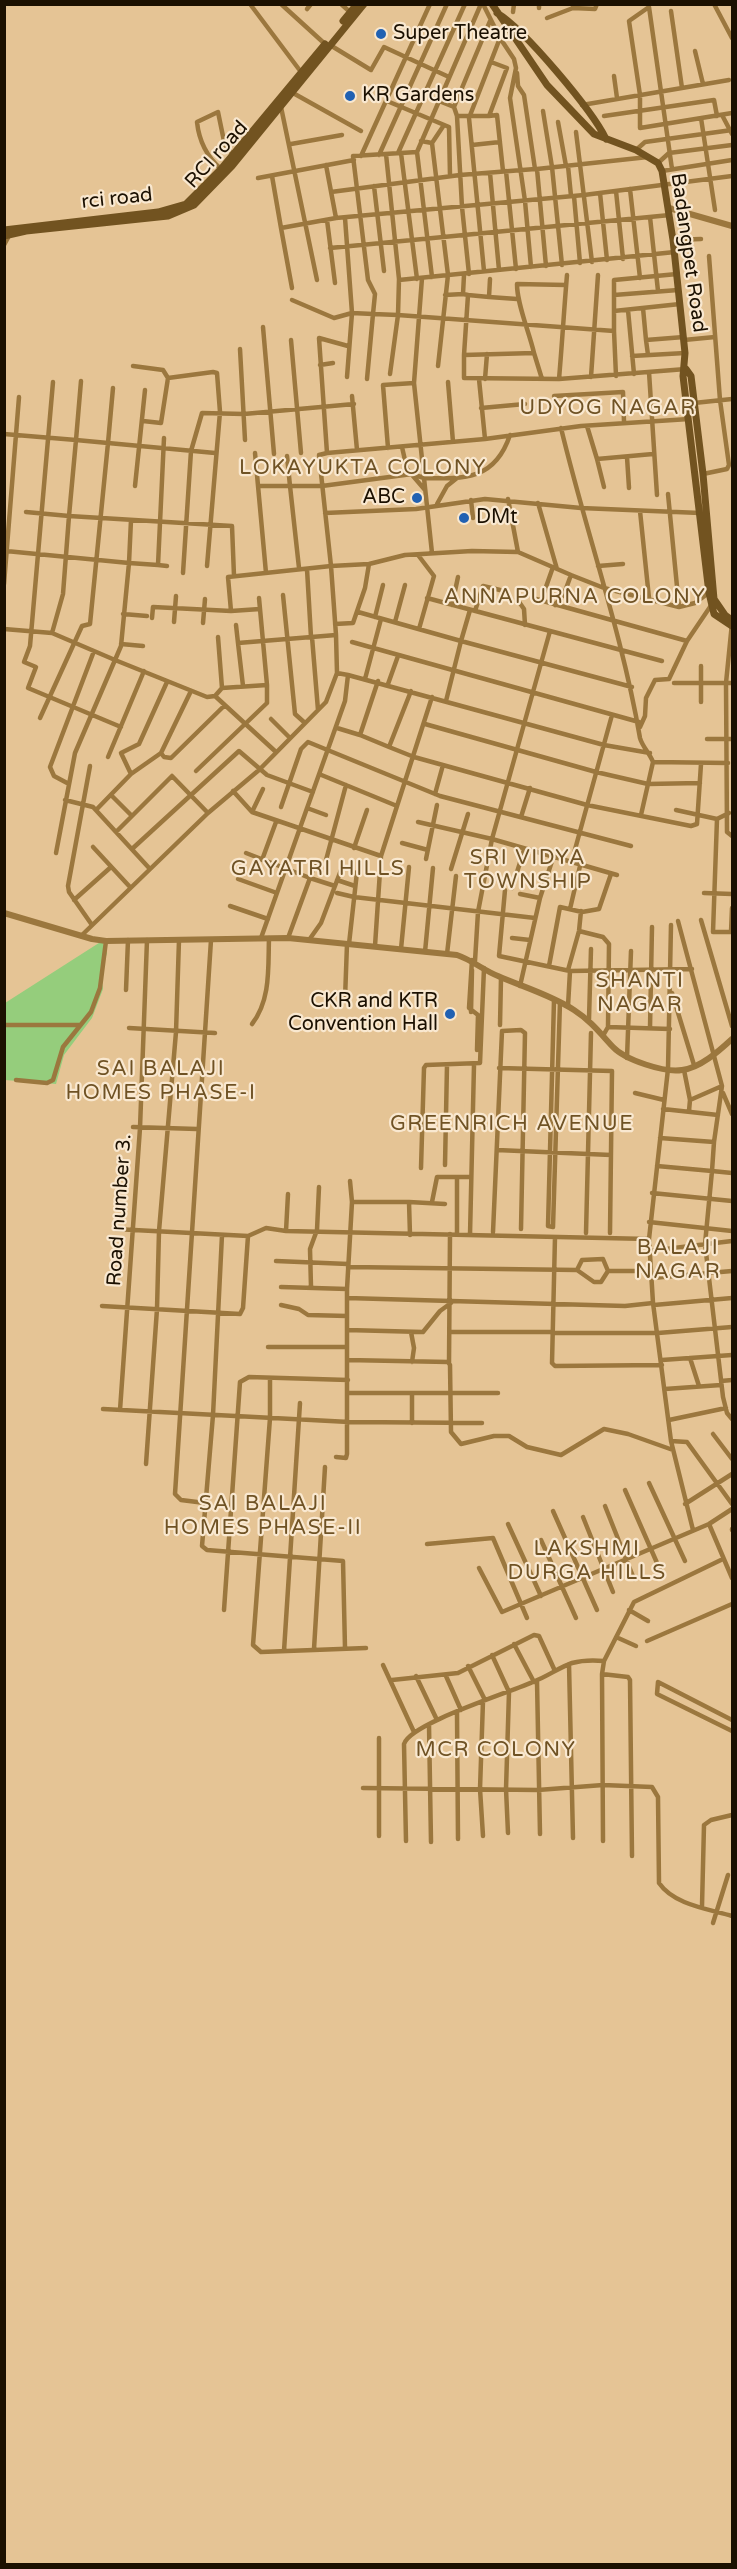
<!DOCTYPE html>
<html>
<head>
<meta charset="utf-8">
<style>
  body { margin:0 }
  #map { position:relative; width:737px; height:2569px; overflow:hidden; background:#e5c495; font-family:"Varela Round",sans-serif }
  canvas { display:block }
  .frame { position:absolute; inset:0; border:6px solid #1b1001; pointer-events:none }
</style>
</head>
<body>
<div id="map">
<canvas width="737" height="2569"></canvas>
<div class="frame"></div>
</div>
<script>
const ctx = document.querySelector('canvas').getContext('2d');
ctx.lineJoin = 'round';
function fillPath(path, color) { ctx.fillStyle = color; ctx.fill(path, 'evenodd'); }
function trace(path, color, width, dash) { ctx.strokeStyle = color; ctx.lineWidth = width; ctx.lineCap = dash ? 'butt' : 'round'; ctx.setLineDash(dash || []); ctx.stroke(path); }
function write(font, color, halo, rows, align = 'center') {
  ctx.font = font + ' "Varela Round",sans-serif'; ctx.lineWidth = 4.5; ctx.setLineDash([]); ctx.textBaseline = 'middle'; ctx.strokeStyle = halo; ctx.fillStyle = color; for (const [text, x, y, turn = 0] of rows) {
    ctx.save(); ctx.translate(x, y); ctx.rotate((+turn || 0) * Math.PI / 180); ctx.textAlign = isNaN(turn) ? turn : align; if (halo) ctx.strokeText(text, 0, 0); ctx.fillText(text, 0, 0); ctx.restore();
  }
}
const green = new Path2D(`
  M102,941L107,953L101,974L103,989L92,1018L64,1055L56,1084L5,1080V1003Z`);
const minor = new Path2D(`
  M250,4L301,72
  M281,4L325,44
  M341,4L350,12
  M483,4L500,38L514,59L516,68L510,98L525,201L531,267
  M714,4L732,38
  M539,8V4
  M573,8L595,9L597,4
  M307,9L311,4
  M671,11L682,88
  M513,12L514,4
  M547,18L573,8V4
  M330,45L371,70L384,47L449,77
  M695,51L703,84
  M491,62L507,68L489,116L497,115L503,171
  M517,73L518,86L524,95L535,169H537L546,266
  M614,76L617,98
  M293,93L361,131
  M387,101L449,127L450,176
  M439,101L454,107L490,21
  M582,105L729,80
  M281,107L317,280
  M454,107L457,116H489
  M543,111L552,167L562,265
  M722,115L732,134
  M457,116L462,207L469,274
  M604,116L714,100L717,116
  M701,118L715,210
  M558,122L566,166
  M576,132L592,262
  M421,141L432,143L444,125
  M432,143L448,275L438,366
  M291,144L342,135
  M472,145L500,142
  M636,150L645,142L732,130
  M417,152L432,277
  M398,153L465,4
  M401,153L417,279
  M386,154L399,279L398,315L373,314L375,294L368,280L353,156L417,152L481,4
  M379,155L447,4
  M361,156L430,4
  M658,163L669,153L732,145
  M326,165L336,218L584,195L732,176
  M568,166L571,196
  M221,169C206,156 199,141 197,122L218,112L225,146L233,154
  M537,169L648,157
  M672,169L649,7L629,21L640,95V128L732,113
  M506,171L516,269
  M662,171L732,160
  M490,173L499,270
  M272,176L281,228L336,218
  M258,178L354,160
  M374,186L384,271
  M630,189L640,278
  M616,191L623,259
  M331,192L460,175L535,169
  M600,193L607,260
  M574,196L580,263
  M650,217L658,291
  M345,218L352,313L347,377
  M327,220L335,283
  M281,228L292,288
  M673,240L701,239
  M4,245L10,234
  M330,248L670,215
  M484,271L469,118L500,38
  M464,275L463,294L468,295L464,355
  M399,280L675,252
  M566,285L517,284C517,305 529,331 534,353L464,355V378L559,379C562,345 564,310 567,275
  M445,295L463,294
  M468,295L489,297L490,279
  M614,295L678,290
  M489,297L517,299
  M292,300L334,318L352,313L373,314L367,379
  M643,308L646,340
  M628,310L634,374
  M614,311V280L677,274
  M263,327L274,454
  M614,331L616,376
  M291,340L301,453
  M684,340L715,337
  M240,349L245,440
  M534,353L542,379
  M648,355L646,340L684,337
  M632,356L685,353
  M320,365L333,363
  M133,366L163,370L168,378L161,423L143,421
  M649,372L657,495
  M390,374L398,315L614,331V311L680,304
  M591,377L598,275
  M168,378L213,372L217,373L220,412L207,566
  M479,379L485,439
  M485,379L487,354
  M559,379L686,369
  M53,382L30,646L24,662L36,667L28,688L121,727
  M448,382L453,442
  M113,388L108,443L215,453
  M352,396L357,450
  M554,396L623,392L624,422
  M694,403L732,399
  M481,408L525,404
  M587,426L597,459L653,454
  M561,428C586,532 622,633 640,738C642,746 650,754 653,762L641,815
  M4,434L76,440L69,516L26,512
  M402,447L407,469L425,490
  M388,448L383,385L414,383
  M255,453L266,573
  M327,453L485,439L581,426L689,419
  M627,457L629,488
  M597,459L604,487
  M703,474L727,469L729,465L720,400L709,256
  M135,486L145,390
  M258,486H290L287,456
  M668,494L679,607
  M508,499L518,552
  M471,500L473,518
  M538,503L557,569
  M437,504L447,486L457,478
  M640,511L649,598
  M325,513L416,509L485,499L581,508L700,513
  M6,551L129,563L131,520
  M432,553L424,478C465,479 495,480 510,435
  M418,555L434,576L419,629
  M158,565L167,566
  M598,566L623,564
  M299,568L290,486H322L412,474L424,478L414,383L422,278
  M307,569L311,637
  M183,573L191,451L202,413L244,414L354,404
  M571,575L604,588L679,607L695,603L710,592
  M4,584L19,397
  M283,595L295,714L305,723
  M427,598L662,661
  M517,599L524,609L525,625
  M536,599L687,641L712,604
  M541,601L553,567
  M452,605L458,577
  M260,609L231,611L228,577L331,566L319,455L327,453L319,338L348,346
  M470,610L461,641L632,687
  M475,611L483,586L500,590
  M358,612L461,641L446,701
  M123,614L147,616
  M375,617L383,585
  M152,618L153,607L231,611
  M174,622L176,596
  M395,622L405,585
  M203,623L205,599
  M732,623L726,683L727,832L732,836
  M335,624L353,623L365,588L369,564
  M236,625L238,643L336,635L331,566L369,564L405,555L472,551L518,552L571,575L564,594L555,605
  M4,629L52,633L115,660L121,646L129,563L158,565L164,438
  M52,633L63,594L69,516L232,526L234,576
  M218,637L222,688
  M312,637L318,710
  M352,642L639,722
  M238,643L243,686
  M121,644L143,646
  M348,675L604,745L650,753
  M365,679L381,619
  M674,683H732
  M388,684L398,656
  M215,696L276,752
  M701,702V666
  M40,718L82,626L90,624L108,443L76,440L81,381
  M271,719L290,738
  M425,724L596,772L648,784L700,783
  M640,727L645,716L646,698L655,680L669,679L687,641
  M337,728L360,735L378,681
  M360,735L389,747L411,691
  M707,739H732
  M389,747L414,757L587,805L691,826L697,824L701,764
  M161,753L164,757L171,758L225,705
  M108,757L144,671
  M653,762L728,763
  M90,766L68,886L69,892L92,925
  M196,771L267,703V685
  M131,774L121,753L139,744L167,682
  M319,774L397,806
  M69,784L54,776L50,767L94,651
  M233,791L252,812L381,856
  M435,794L443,765
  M111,795L132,816
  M65,800L93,807L150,869
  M281,807L301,749L308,742L440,796L631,846
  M307,808L326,815
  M96,810L131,774L161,753L190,693
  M676,810L717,819L729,813
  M252,812L263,789
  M521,817L530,788
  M418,822L492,839L617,875
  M116,832L172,776L208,813
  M402,843L428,850
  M93,847L130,887
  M354,848L367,810
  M132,849L239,751L267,775L313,792
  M56,853L75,753L115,660L207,697L215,696L222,688L267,685L259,598
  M246,853L310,878L288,938
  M426,859L437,805
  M262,860L276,822
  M326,860L346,785
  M315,864L310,878L335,886
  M571,864L612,715
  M451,869L468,814
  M238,879L277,893
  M337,880L355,886
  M512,888L524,850
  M505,890L499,956L570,971L692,969
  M337,893L354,897L535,918
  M704,893L732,894
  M520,894L540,898
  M74,900L111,867
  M230,906L268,919
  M570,909L580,866
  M701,920L732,1026
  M678,921L722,1086L714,1142
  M671,925L668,1069L649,1239L653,1303L671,1441L693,1530
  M579,931L603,937L609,944L608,1027L604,1034
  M713,932L717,819
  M713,932H732
  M731,932L732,908
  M81,936L208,813L259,770L326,702L337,673
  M261,938L345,701L348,675L337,673L336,635
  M512,938L530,940
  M309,940L321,923L341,870
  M349,944L357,872
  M375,946L381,856L432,697
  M401,949L409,867
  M425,952L433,868
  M447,954L456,876
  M472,960L469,1008L478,1015L477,1050
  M475,961L478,912L492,839L550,631
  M549,966L560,907L582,912L599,909L611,874
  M568,970L579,931L581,911
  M520,986L540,898L553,858
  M126,990L128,940
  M672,993L694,1065
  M345,999L347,944
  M554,1000L548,1226L553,1227L560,1002
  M568,1006L570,971
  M471,1012L472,970
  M589,1019L591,949
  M252,1024C271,1000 268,967 269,938
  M4,1025H80
  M500,1025L501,978
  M608,1027L670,1029
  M129,1028L215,1033
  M650,1028L652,927
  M627,1058L631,951
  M499,1068L612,1071L610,1233
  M684,1070L690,1100L689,1111
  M16,1080L47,1083L53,1080L63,1047L91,1012L100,988L106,941
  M635,1093L664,1100
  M723,1093L732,1114
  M690,1100L722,1086
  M663,1109L718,1115
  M133,1127L197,1129
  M497,1150L611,1155
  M445,1165L447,1065
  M657,1166L712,1171L714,1142L660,1138
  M421,1168L424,1068L426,1065L480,1063L484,968
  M732,1173L712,1171L705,1244L723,1397L727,1413L732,1419
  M652,1193L732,1201
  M352,1202H409L410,1235
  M409,1202L445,1204
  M432,1202L437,1177H470
  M649,1222L732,1231
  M115,1229L248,1236L266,1228L286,1231L649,1239
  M286,1231L288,1194
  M493,1232L502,1031L521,1030L525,1033L521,1229
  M586,1233L591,1033
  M457,1234V1178
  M222,1235L213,1415L202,1546L207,1550L343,1561L345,1648
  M470,1235L474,1065
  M555,1237L552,1363L555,1366L662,1365
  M649,1251L732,1241
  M276,1261L348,1264
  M348,1267L577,1270L594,1282H601L608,1271H651
  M577,1270L582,1260L603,1259L608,1271
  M652,1278L732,1271
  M281,1287L347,1289
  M311,1287L310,1249L317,1230L319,1187
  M347,1298L625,1306L653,1303
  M281,1305L299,1309L308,1315L347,1316
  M654,1305L732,1298
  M102,1306L240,1314L243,1308L248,1236
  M347,1330L423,1332L440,1311L451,1303
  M411,1332L414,1348L412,1362
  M450,1332H552
  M552,1333H658L732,1327
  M268,1347H346
  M690,1358L699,1386
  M347,1360L448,1362L450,1365L451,1432L461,1444L494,1436H509L527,1447L561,1455L604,1429L628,1434L673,1450
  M662,1360L732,1355
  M449,1363L450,1234
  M270,1378V1418L253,1645L261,1652L366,1648
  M721,1381L732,1380
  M665,1389L721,1385
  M349,1393H498
  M103,1409L349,1422L482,1423
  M120,1410L140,1128L147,940
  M669,1420L726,1408
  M412,1423V1393
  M713,1434L732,1459
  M671,1441L687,1442L732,1504
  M336,1457L346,1458L347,1454V1289L352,1202L350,1181
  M146,1464L157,1309L159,1231L176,1032L179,940
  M649,1483L685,1561
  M625,1490L661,1572
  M205,1503L181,1500L175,1494L211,940
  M685,1504L732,1474
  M605,1506L634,1579
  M553,1511L597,1610
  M583,1517L613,1592
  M508,1524L541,1596
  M709,1524L732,1578
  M732,1529V1530
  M541,1540L576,1618
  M427,1544L493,1538L527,1618
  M479,1568L502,1612L709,1524L732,1509
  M224,1610L240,1382L249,1377L348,1380
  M629,1610L648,1621
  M616,1637L636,1646
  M647,1641L732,1604
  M514,1644L534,1682
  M314,1649L325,1467
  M284,1651L300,1403
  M492,1655L509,1692L506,1789L508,1833
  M569,1664L573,1838
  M383,1665L414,1732
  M468,1666L485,1700
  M602,1674L628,1677L630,1680L632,1856
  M416,1676L437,1720
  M446,1676L461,1710
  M392,1680L458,1673L534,1635L539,1636L555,1671
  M537,1681L540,1834
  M483,1701L480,1789L483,1836
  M457,1713L458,1839
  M732,1720L658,1682L657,1694L732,1731
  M429,1725L431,1842
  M363,1788L538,1790L603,1785L652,1787L658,1797L659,1883C674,1905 709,1909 732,1916
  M379,1836V1738
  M406,1841L404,1744C410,1723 512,1692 535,1681C548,1676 560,1667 572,1663C583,1660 593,1660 604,1661
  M603,1841L602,1674L604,1661L634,1602L723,1559
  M702,1906L704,1825L711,1820L732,1815
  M713,1923L728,1875`);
const tertiary = new Path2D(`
  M669,208L732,226
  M4,913L92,939L106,941L288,938L457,955C472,960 483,970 498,976C523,987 551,995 574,1010C591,1021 600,1033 613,1047C625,1060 665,1073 682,1070C700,1068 719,1051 732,1039`);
const secondary = new Path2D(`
  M492,4L547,85L594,134L636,150L658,163L662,171L673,240L685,353L683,376L709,593L714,614L732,626
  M497,13C524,29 592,110 606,139
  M343,21L357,4
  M4,230L158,212L186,204L221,169L325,44
  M4,236L26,231L168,216L194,205L232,166L364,4
  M686,369L691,376L703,474L714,599L725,615L732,620`);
const markers = [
  [381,34,6,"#2161b2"],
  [350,96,6,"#2161b2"],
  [417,498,6,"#2161b2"],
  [464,518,6,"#2161b2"],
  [450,1014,6,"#2161b2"]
];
const poiNames = [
  ["Super Theatre",393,34],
  ["KR Gardens",362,96],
  ["ABC",405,498,"right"],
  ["DMt",476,518],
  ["CKR and KTR",438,1002,"right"],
  ["Convention Hall",438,1025,"right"]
];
const streetNames = [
  ["RCI road",217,155,-48],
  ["rci road",117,199,-6],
  ["Badangpet Road",688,253,82],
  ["Road number 3.",120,1210,-86]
];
const neighbourhoodNames = [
  ["UDYOG NAGAR",608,408],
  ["LOKAYUKTA COLONY",363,468],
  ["ANNAPURNA COLONY",575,597],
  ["SRI VIDYA",528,858],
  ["TOWNSHIP",528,882],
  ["GAYATRI HILLS",318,869],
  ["SHANTI",640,981],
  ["NAGAR",640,1005],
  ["SAI BALAJI",161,1069],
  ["HOMES PHASE-I",161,1093],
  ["GREENRICH AVENUE",512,1124],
  ["BALAJI",678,1248],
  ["NAGAR",678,1272],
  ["SAI BALAJI",263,1504],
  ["HOMES PHASE-II",263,1528],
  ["LAKSHMI",587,1549],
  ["DURGA HILLS",587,1573],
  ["MCR COLONY",496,1750]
];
fillPath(green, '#95cd7c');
trace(minor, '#9b773e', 4.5);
trace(tertiary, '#9b773e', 6);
trace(secondary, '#725320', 7);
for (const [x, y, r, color] of markers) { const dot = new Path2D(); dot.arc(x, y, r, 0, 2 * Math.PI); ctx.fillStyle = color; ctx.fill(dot); trace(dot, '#f9e8d0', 2); }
write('20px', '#1b1001', '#f9e8d0', poiNames, 'left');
write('20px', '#1b1001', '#f9e8d0', streetNames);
ctx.letterSpacing = '1.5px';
write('21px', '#6f5224', '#f9e8d0', neighbourhoodNames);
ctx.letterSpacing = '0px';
</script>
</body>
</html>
